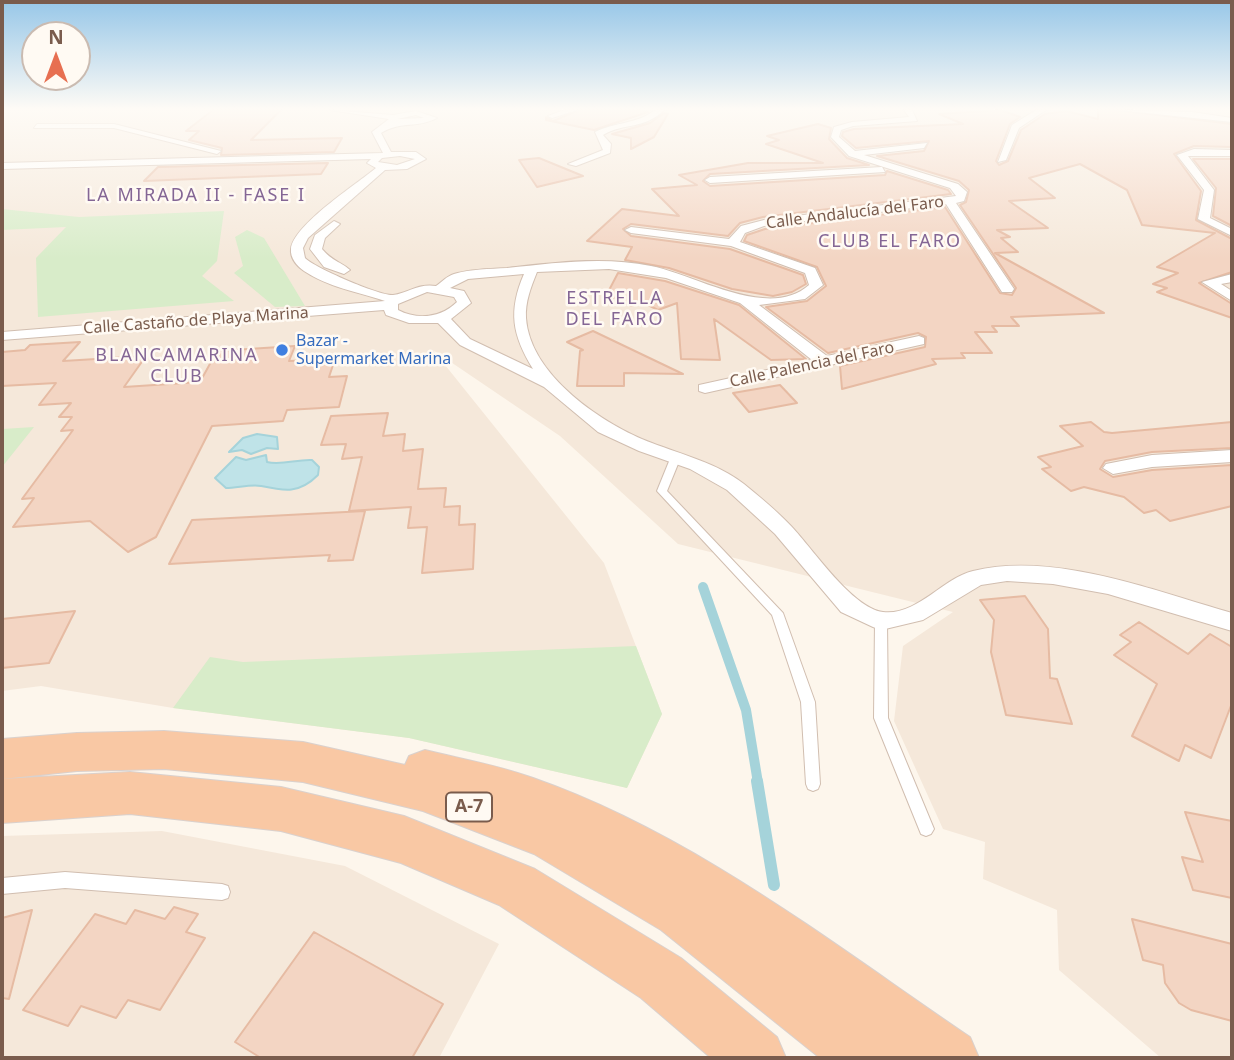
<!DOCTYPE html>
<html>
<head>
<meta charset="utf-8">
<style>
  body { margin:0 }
  #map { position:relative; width:1234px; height:1060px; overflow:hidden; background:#fdf6ec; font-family:"Noto Sans",sans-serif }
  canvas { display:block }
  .frame { position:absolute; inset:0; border:4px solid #7a5c4d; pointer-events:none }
  .north { position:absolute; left:21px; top:21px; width:70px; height:70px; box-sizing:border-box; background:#fffaf3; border:2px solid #cabbb1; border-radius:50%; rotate:0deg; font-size:19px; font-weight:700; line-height:28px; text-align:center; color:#7a5c4d }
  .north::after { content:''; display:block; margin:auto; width:24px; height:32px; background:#e76f51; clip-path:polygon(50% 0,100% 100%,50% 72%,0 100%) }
</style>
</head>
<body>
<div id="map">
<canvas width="1234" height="1060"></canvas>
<div class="frame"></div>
<div class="north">N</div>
</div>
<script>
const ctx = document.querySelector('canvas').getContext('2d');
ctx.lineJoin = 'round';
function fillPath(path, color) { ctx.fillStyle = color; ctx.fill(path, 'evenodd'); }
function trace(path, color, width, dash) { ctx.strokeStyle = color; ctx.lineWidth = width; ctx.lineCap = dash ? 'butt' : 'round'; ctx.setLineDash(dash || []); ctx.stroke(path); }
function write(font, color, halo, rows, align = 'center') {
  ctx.font = font + ' "Noto Sans",sans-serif'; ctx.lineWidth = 5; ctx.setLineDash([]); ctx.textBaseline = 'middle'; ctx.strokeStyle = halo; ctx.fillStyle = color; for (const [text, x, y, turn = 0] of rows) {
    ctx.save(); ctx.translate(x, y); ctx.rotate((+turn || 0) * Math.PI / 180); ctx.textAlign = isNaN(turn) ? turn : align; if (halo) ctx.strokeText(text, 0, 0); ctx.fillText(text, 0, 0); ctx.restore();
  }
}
const residential = new Path2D(`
  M2,110H1232V1058H1161L1059,970L1057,910L983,879L985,842L943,829L894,721L903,646L953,612L678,544L560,436L433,350L604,563L662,714L627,788L409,738L173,708L41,686L2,691Z
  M162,831L345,866L499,944L439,1058H2V836Z`);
const green = new Path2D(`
  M2,209L79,217L224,211L217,261L202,276L234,301L38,317L36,258L66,227L2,230Z
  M247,230L264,238L305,306L275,307L234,273L243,266L235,237Z
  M34,427L2,467V429Z
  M636,646L662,714L627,788L409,738L173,708L210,657L243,662Z`);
const water = new Path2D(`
  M257,434L277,437L278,449L267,448L251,454L242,450L229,452L243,438Z
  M266,455L267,462C281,466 297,459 312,460L319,467L318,475C299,494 285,491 261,486C251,484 237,488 226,488L215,478L236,457L246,460Z`);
const streamFar1 = new Path2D(`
  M703,587L746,710L758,783`);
const stream = new Path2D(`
  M757,781L774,885`);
const building = new Path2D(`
  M213,110H281L251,140L342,138L334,152L221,155L222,148L189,140L199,131H186Z
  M579,110H638L648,112L594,130L546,120V117L553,121Z
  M1001,110L1020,117L1010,124L996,161L999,165L1008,161L1021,130L1045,114L1066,111L1098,119V110H1116L1232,124V147L1194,146L1174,154L1201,191L1196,220L1232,239V272L1199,283L1232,304V318L1157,292L1167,288L1153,284L1178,273L1157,267L1215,233L1142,225L1127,190L1080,164L1029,178L1055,198L1009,201L1048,228L997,230L1010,237L1001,238L1018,252L995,253L1104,313L1011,317L1019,326H992L997,332H975L992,353H961L965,358L932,359L936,364L842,389L840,366L925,347L926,337L918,333L828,353L766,307L807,301L826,286L817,267L744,241L747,235L765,229L945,207L1000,293L1012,295L1016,288L960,205L966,202L969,190L959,181L877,156L924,151L929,141L856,148L842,136L843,132L854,129L963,124L939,114Z
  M664,113L668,114L654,137L631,149V138L612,134L650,123Z
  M818,124L831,128L829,139L847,158L869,165L710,174L703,181L710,186L885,175L887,171L948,190L951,194L763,217L740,223L728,236L631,224L623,229L631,236L730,249L803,275L806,284L792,292L773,296L732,289L669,268L625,260L632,247L587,241L622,209L679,216L652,189L697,185L679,175L748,163H823L766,144L779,140L767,136Z
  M539,158L583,176L537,187L519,160Z
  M1193,159H1232V226L1213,216L1216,188Z
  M328,163L321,174L144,181L158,167Z
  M618,273L665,281L739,305L806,359L771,360L714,319L720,360L681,359L677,303L658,310L642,302L631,306L607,294Z
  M593,331L683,374L624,373V386H577L580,351L583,350L567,342Z
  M80,342L63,361L146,356L124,387L200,382L217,351L295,346L289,361L335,359L329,377L347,376L339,407L287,410L283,421L212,426L156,537L128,552L90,521L13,527L34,498L22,499L73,430L61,431L72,417H59L71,403L39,405L56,383L2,386V352L25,350L30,345Z
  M780,385L797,403L749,412L733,393Z
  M388,413L383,436L405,434L403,451L423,449L418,489L446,488L444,507L460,506L459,525L475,524L473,569L422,573L427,527L408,528L411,507L349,511L362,457L342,459L346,444L321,445L331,416Z
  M1091,422L1104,432L1112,433L1232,422V448L1152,452L1105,461L1100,469L1113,477L1152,470L1232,465V506L1170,521L1156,510L1144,513L1124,497L1084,487L1071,491L1042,469L1051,467L1038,457L1083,446L1060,426Z
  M365,511L353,560L328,561L330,555L169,564L192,520Z
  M1025,596L1048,629L1050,678L1057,679L1072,724L1006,715L991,652L994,620L980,600Z
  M75,611L49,663L2,668V619Z
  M1139,622L1188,654L1210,634L1232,647V703L1211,758L1185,745L1179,761L1132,736L1157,684L1114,655L1131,642L1120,635Z
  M1185,812L1232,821V898L1193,890L1182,857L1203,862Z
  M174,907L198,914L186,932L205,938L160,1010L128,1000L116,1018L81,1006L68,1026L23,1010L95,914L126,924L135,910L165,919Z
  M32,910L9,999L2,998V918Z
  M1132,919L1232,944V1021L1191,1010L1179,1003L1165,983L1163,965L1143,960Z
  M314,932L443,1004L412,1058H261L235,1042Z`);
const service = new Path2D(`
  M675,456L680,459L667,491L783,613L815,702L820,784L818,789L813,791L808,789L806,784L801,702L772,615L657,491L670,459Z
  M881,617L885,618L887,621L888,718L934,829L931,834L926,836L921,834L874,718L875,621L877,618Z
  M65,872L222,884L228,886L230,892L228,898L222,900L65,888L2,894V878Z`);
const minor = new Path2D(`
  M330,110L393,115L416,111L437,118C416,129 403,120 381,133L391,152H416L426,159L407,169L385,170L308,238L303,248L305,258C315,268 380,296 393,295C408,293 419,283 436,286C442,282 447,276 454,274C471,269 489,269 507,268C554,263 604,256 651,266C694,274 769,321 809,285L805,273L731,246L631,233L625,230L631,227L729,239L741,226L764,220L956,196L950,188L849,156L831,137L834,127L852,122L909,117L904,110H912L917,121L853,126L841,130L839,137L855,151L927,143L924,148L864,155L958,184L967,192L964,201L956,203L1014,289L1012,292H1002L946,204L764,226L745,233L740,242L815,268L823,285L805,299L759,305L827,356L919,336L924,338V344L705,393L699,391V385L812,360L740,303L666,278L609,269L537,272C531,287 525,302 526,318C530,376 604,425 652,443C683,455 717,463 744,484C760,497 777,511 791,526C813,549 852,608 883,612C917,616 943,578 973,571C1054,551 1154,591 1232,613V631L1108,594L1053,584L1007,581L981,585L923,620L881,630L873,627L841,612L775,534L727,490L690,469L639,451L598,432L544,387L460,345L438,323H409L386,315L384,310L2,340V332L385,301C358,292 328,287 304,271C297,266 290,258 291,249C293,225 357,184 376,168L367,163L371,159L2,169V163L383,153L372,132L389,119ZM416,115L424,118L397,119ZM400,156L415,159L397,165L378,162L382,158ZM524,274C508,311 512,335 533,369L470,339L451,319L471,303L464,291L450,288L468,279ZM427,292L454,297L457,302C441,318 417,320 398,310V304Z
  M564,110H577L552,118L548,116Z
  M655,110H664C644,130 625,122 603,135L611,144L610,153L576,166L568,164L603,150L595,132C615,122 638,124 655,110Z
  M1036,110H1046L1019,128L1006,160L998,162L1012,125Z
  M1118,110L1192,112L1232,118V122Z
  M37,124H114L221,151L217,154L114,128H34Z
  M1194,149L1232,150V156H1188L1214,190L1210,218L1232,229V236L1198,219L1204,190L1177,155Z
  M882,167L885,172L710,183L705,180L710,177Z
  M334,221L340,224L325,238L322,249C333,262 340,261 350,270L344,274L324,267L310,249L315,235Z
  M1232,274V282L1221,284L1232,291V301L1202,282Z
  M1232,450V462L1152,467L1113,474L1103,468L1106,464L1152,455Z`);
const trunk = new Path2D(`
  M164,731L303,742L405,765L409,756L425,750C461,759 498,765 533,778C693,834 831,943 970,1037L979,1058H820L661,930L534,854L423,811L303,782L164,769L77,771L2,779V739L77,733Z
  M130,772L281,787L404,816L535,869L681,958L777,1037L786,1058H711L641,998L499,905L401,863L281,831L130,814L2,823V779Z`);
const markers = [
  [282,350,7,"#3f7fe0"]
];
const farStreetnames = [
  ["Calle Andalucía del Faro",855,213,-7],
  ["Calle Castaño de Playa Marina",196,321,-4],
  ["Calle Palencia del Faro",812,365,-12]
];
const farShopnames = [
  ["Bazar -",296,341],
  ["Supermarket Marina",296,359]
];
const farNeighbourhoodnames = [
  ["LA MIRADA II - FASE I",196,196],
  ["CLUB EL FARO",890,242],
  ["ESTRELLA",615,299],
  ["DEL FARO",615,320],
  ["BLANCAMARINA",177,356],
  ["CLUB",177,377]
];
const shields = [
  [469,807,46]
];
const shieldNames = [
  ["A-7",469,807]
];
fillPath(residential, '#f5e8da');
fillPath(green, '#d8ecc9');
fillPath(water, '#bfe3e8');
trace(water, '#a5d3da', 2);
trace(streamFar1, '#a5d3da', 10);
trace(stream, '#a5d3da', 12);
fillPath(building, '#f3d5c3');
trace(building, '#e6bba3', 2);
trace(service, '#d1beb0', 2);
trace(minor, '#d1beb0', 2);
trace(trunk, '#dad1cd', 2);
fillPath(service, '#fff');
fillPath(minor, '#fff');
fillPath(trunk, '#f9c8a4');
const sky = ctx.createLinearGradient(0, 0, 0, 259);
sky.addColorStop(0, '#97c7e8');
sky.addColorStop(0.42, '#fefbf6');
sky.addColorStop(1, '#fefbf600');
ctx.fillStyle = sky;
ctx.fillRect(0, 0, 1234, 259);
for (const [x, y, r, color] of markers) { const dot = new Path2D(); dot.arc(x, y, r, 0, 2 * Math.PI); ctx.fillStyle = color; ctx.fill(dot); trace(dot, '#fffaf3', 2.5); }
write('16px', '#7a5c4d', '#fffaf3', farStreetnames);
write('16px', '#366cbe', '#fffaf3', farShopnames, 'left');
ctx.letterSpacing = '2px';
write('18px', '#846695', '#fffaf3', farNeighbourhoodnames);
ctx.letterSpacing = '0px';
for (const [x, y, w] of shields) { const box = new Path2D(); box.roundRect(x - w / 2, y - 14.5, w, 29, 5); ctx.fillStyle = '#fffaf3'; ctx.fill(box); trace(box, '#7a5c4d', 2); }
write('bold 18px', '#7a5c4d', null, shieldNames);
</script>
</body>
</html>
